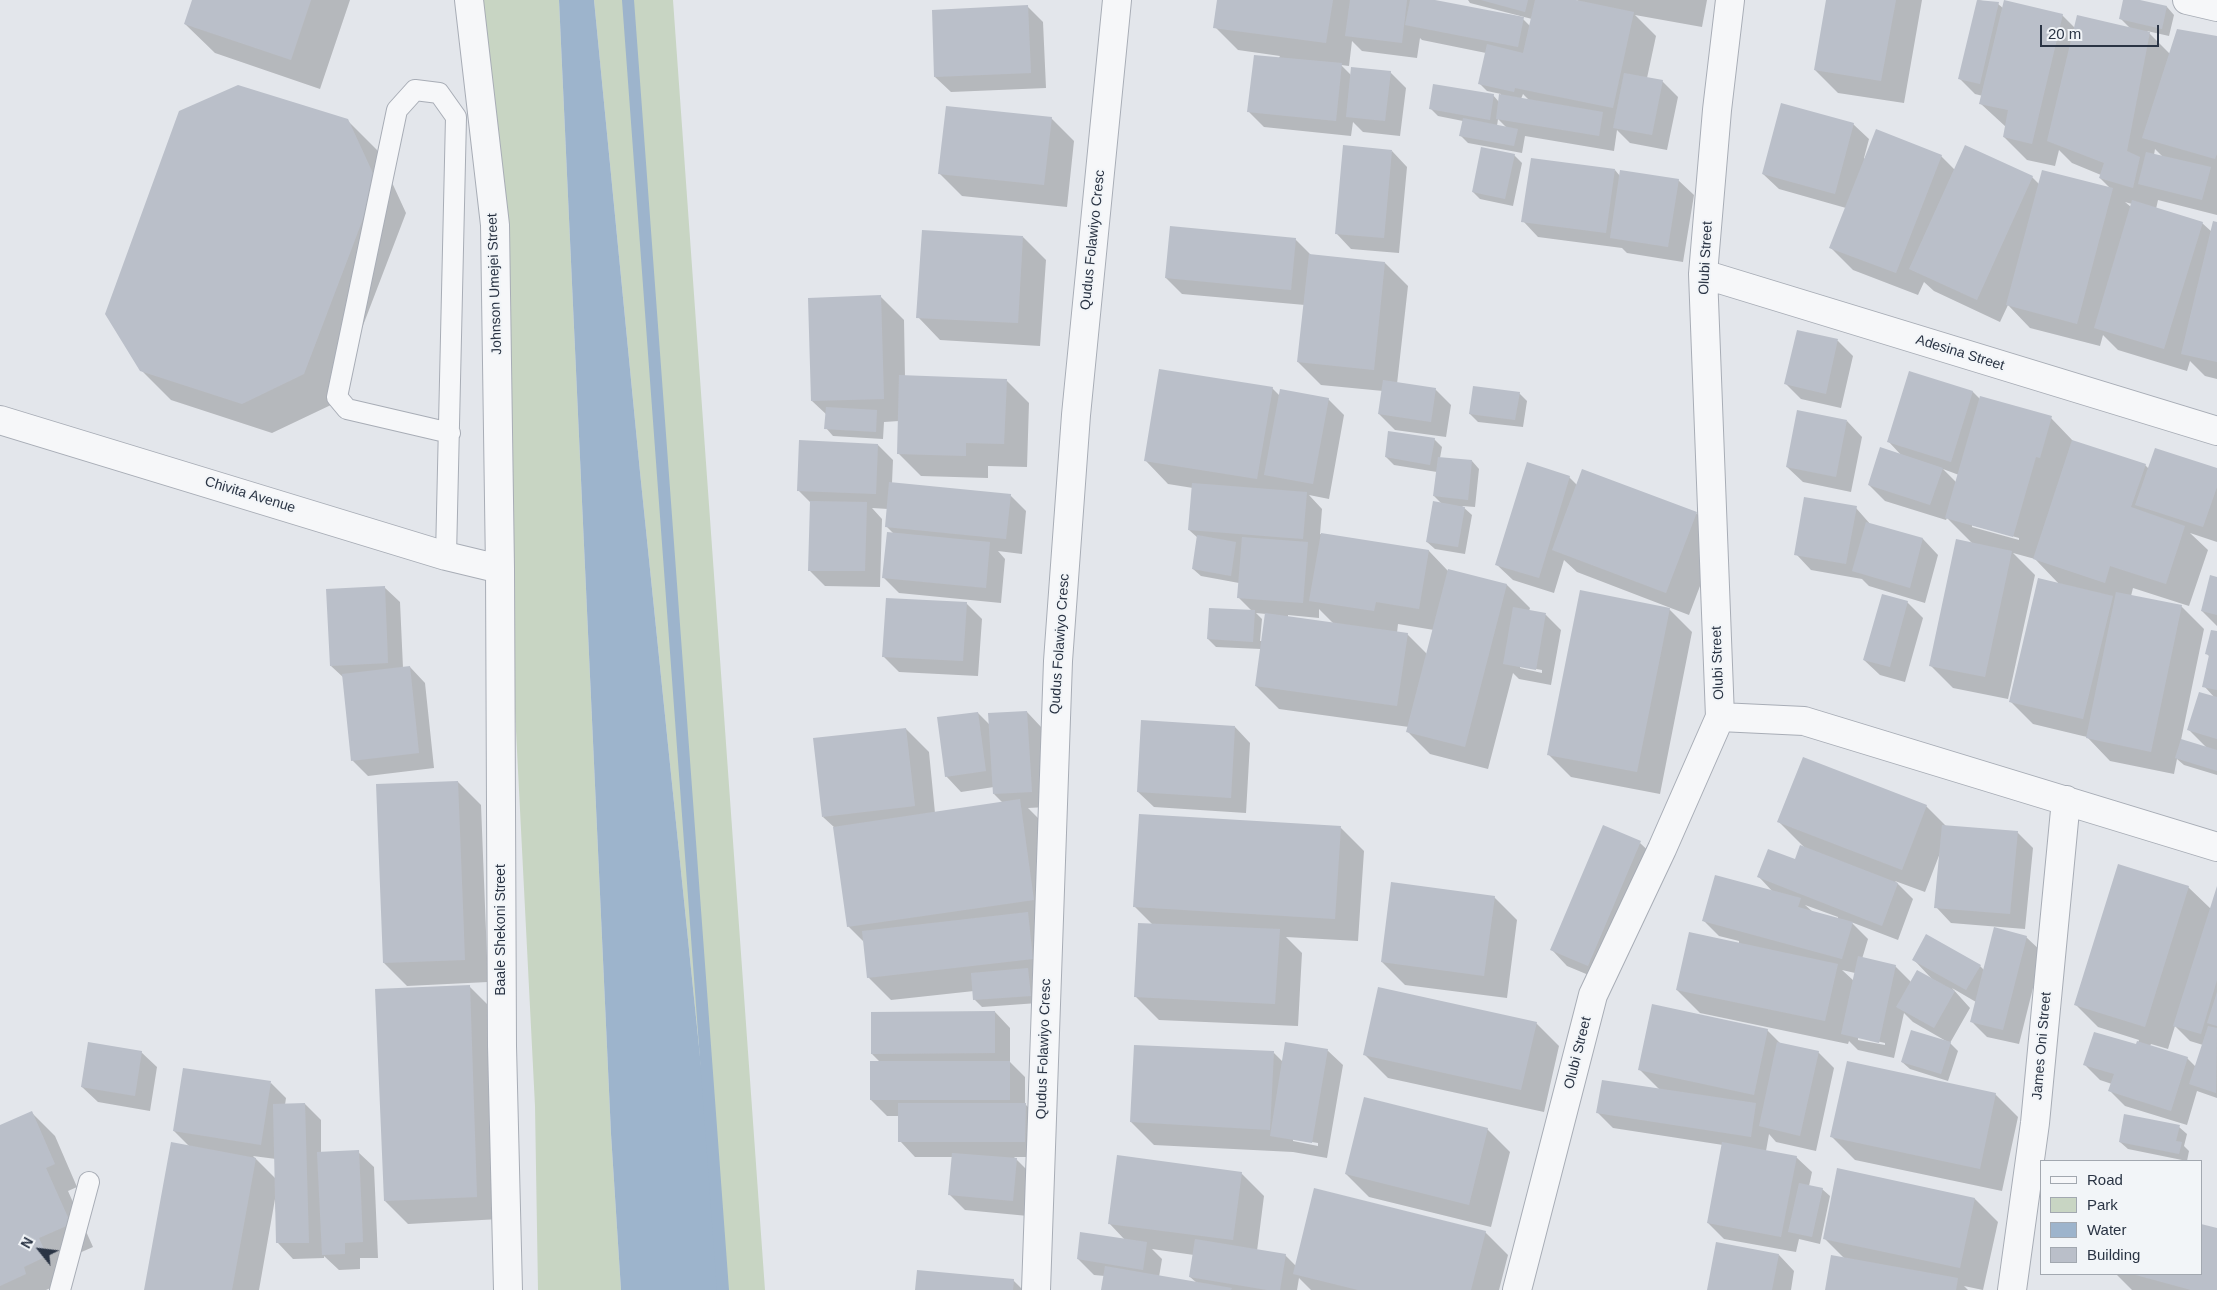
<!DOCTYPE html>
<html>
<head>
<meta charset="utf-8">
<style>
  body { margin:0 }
  #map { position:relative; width:2217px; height:1290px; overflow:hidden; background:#e3e6eb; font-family:Helvetica,sans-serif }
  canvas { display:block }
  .legend { position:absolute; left:2040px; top:1160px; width:162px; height:115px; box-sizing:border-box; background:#f2f5f8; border:1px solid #a2a8b0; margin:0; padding:6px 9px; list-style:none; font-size:15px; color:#2a3444 }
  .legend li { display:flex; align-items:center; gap:10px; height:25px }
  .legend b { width:25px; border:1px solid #a2a8b0 }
  .north { position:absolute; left:15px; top:1225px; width:50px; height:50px; -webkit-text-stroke:4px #f2f5f8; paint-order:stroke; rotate:299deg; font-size:14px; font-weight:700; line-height:20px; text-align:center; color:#2a3444 }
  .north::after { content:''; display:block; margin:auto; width:18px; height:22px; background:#2a3444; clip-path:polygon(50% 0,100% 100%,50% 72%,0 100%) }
  .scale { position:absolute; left:2040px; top:25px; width:119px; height:22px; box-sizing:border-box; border:2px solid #2a3444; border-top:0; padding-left:6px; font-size:15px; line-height:18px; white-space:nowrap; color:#2a3444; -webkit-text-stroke:4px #f2f5f8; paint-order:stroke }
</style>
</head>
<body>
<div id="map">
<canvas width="2217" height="1290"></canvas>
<ul class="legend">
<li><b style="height:6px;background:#f6f7f9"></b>Road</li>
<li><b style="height:14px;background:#c8d5c3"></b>Park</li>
<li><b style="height:14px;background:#9db4cc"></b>Water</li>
<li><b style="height:14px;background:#babfc9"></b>Building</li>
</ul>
<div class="north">N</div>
<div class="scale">20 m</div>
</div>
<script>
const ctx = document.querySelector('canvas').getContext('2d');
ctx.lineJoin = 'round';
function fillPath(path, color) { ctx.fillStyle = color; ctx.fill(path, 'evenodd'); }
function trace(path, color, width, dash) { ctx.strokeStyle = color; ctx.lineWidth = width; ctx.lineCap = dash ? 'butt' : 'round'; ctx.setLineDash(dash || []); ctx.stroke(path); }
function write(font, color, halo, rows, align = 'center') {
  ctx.font = font + ' Helvetica,sans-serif'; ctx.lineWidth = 4; ctx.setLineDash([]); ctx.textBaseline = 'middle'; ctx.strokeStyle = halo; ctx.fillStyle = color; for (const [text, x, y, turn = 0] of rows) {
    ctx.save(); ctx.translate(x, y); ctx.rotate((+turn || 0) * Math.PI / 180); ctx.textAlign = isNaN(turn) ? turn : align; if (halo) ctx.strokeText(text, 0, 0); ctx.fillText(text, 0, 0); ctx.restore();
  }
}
const green = new Path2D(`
  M479,0H559L611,1134L621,1290H538L535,1106Z
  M594,0H673L765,1290H724L640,472Z`);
const water = new Path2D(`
  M559,0H594L640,472L724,1290H621L611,1134Z`);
const shadow = new Path2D(`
  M194,0H350L320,89L215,53L185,24Z
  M1219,0H1428L1521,17L1530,26L1532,19L1470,3L1468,0H1570L1579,2L1577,0H1707L1702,27L1635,15L1656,36L1647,78L1662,81L1678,97L1667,150L1630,143L1617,130L1614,151L1525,136L1522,153L1468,143L1460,135L1463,121L1438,116L1430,108L1493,95L1499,102L1501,94L1487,91L1479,83L1486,53L1422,40L1420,38L1417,58L1362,51L1352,41L1349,66L1341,65L1351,75L1390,72L1406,88L1400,136L1363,132L1353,122L1351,136L1264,127L1249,112L1280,56L1238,50L1215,27ZM1523,94L1530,101L1521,99ZM1498,119L1507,128L1497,126Z
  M1827,0H1922L1904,103L1838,93L1815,70Z
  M1978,0L1998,4L2003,8L2062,15L2075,28H2130L2121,19L2125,0H2134L2167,7L2174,15L2169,36L2147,31L2170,54L2217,37V215L2158,200L2156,209L2202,223L2212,232L2217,224V379L2205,376L2190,361L2187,371L2118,350L2103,335L2100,346L2030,328L2008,305L2000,322L1934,291L1924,282L1918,295L1853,270L1830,247L1846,208L1779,189L1763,174L1853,124L1869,139L1864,158L1865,159L1941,156L1955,170L2032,177L2039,184L2111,189L2100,178L2101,175L2072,163L2059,150L2055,166L2027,160L2004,137L2006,127L1981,104L1983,96L1975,94L1959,78ZM2155,149L2163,157L2154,155ZM2125,202L2132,204L2131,207Z
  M1027,6L1043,22L1046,88L951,92L935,77Z
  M1051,118L1074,141L1067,207L962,196L939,173Z
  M347,120L377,150L406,213L333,404L272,433L171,400L141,370Z
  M1392,151L1407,167L1399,253L1351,249L1336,233Z
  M1514,155L1522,163L1513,206L1480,199L1473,192Z
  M1615,170L1620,176L1678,180L1694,195L1683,262L1627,253L1622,248L1538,237L1523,221Z
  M1023,237L1046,260L1040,346L940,340L918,317Z
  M1295,239L1311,255L1385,263L1408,286L1397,384L1435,389L1451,405L1446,437L1395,430L1379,414L1383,391L1321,385L1298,362L1305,305L1182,294L1166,278Z
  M881,297L904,320L905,377L1006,380L1029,403L1027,467L988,466V478L921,476L898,453L899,421L884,422L883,439L833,436L826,428L827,415L812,401Z
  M1798,332L1838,341L1853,356L1841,408L1801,399L1786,384Z
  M1910,372L1973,392L1981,400L2051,418L2074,442L2145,465L2149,469L2217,470V542L2190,533L2208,550L2189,606L2133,588L2131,596L2181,606L2204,629L2181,740L2207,748L2189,730L2215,698L2204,686L2210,657L2207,654L2217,632V775L2184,765L2177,759L2174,774L2110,761L2087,737L2033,724L2010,701L2060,585L2035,559L2013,553L2035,575L2008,699L1953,688L1930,665L1972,543L1947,518L1946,520L1885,501L1869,485L1902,456L1888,441ZM1943,469L1959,475L1957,483ZM1972,525L2019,538V540L1972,527Z
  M1272,388L1280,396L1328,399L1344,415L1329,499L1309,495L1322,509L1320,534L1429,551L1448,571L1507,585L1530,608L1529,611L1546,615L1561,630L1551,685L1519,679L1513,673L1488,769L1430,754L1407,731L1409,727L1279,709L1256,686L1261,649L1216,647L1208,639L1252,611L1238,597L1239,583L1201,576L1193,569L1198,538L1189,530L1193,488L1168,484L1146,461ZM1319,609L1334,624L1288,617V615L1319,618ZM1256,613L1266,614L1262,641H1260L1262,619ZM1398,624L1434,630L1427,654L1407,634L1397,633ZM1520,666L1542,670V673L1520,668Z
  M1519,393L1527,401L1523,427L1478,422L1470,414Z
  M1847,421L1862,437L1851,492L1803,482L1787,467Z
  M1434,439L1442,447L1440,458L1472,461L1479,469L1475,507L1462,506L1472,515L1465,554L1435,549L1427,542L1442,504L1434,496L1437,472L1394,465L1386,457Z
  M878,445L893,460L892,483L1010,495L1026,511L1022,554L998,551L1005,559L1001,603L899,593L883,577L894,534L886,526L888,509L872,508L882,519L880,587L825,586L809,570L811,503L798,490Z
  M1569,477L1577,485L1696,513L1719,536L1689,615L1577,572L1564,560L1554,593L1513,580L1497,565Z
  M1856,508L1871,525L1923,539L1938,555L1925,603L1869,586L1862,579L1811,570L1796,554Z
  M2217,578V626L2202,611Z
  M384,587L400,602L403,668L410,667L425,683L434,768L368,776L352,760L344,678L331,666Z
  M1907,602L1923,618L1905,682L1880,675L1864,660Z
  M966,603L982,619L978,676L899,672L883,656Z
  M1669,609L1692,632L1660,794L1571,777L1548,754Z
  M1027,712L1042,728L1047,807L1028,808L1043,823L1038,1003L982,1007L974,999V991L891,1000L868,977L865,943L848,926L835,828L823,817L906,729L929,752L935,813L1003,803L994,794V787L961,792L946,776L978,713L990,725Z
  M1235,727L1250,743L1246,813L1154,807L1138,792Z
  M458,782L481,805L488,982L407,986L384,963Z
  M1926,806L1947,827L2017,832L2033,848L2025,929L1951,923L1936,907L1940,853L1925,892L1895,881L1913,899L1898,940L1851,922L1868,939L1862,959L1895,966L1911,982L1932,979L1914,960L1980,966L1984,970L2026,937L2042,952L2019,1044L1987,1037L1971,1021L1976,1002L1952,988L1970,1008L1950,1043L1958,1051L1948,1081L1910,1069L1902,1062L1946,1041L1913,1022L1904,1013L1894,1058L1858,1050L1849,1041L1848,1044L1700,1013L1677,990L1739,943V941L1719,936L1703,920L1774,893L1759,877L1795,861L1806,849L1779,822ZM1805,905L1838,917V919L1813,912ZM1842,970L1855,973L1854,981ZM1858,1037L1885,1043V1045L1858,1040Z
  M1140,816L1341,828L1364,851L1358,941L1286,937L1302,953L1298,1026L1159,1020L1136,997L1152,924L1134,906Z
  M1640,843L1656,858L1603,981L1567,966L1552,950Z
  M2188,887L2211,909L2217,889V1098L2197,1091L2187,1125L2125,1106L2109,1090L2112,1084L2100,1080L2085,1065L2137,1046L2139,1040L2098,1027L2075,1004ZM2175,1026L2190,1041L2203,1045L2196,1067L2187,1058L2150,1046L2151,1044L2168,1049Z
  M1494,897L1517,920L1507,998L1405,985L1382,962Z
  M469,986L492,1009L500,1219L408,1224L385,1201Z
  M995,1012L1010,1028V1062L1025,1077V1104L1041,1120V1157H1014L1032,1175L1028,1216L965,1210L949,1194L953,1157H915L900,1141V1116H887L871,1100L881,1063L872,1054Z
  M1536,1023L1559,1046L1544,1112L1388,1078L1365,1055Z
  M1767,1030L1781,1044L1818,1052L1834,1068L1816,1151L1776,1142L1769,1134L1766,1151L1796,1157L1812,1172L1809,1186L1822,1189L1830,1196L1820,1244L1799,1239L1796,1252L1724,1239L1708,1223L1723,1145L1613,1128L1598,1113L1660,1090L1639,1069Z
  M1327,1050L1343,1065L1327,1158L1293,1152L1154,1145L1131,1122L1274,1053L1283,1062ZM1293,1139L1318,1143V1146L1293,1141Z
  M141,1052L157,1067L150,1111L98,1102L82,1087Z
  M271,1083L286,1098L285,1105L305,1104L321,1120V1153L358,1152L374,1167L378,1258H360V1269L339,1270L324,1256V1258L293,1259L278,1243L275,1199L259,1290H145L190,1147L174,1131ZM253,1156L276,1159V1179Z
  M1995,1094L2018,1117L2002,1191L1855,1160L1832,1137Z
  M32,1113L55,1136L77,1187L68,1191L93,1247L61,1261L69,1280L46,1290H0V1127Z
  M2179,1127L2187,1134L2184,1146L2189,1151L2187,1161L2128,1149L2120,1142Z
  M1487,1129L1510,1152L1491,1227L1369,1197L1346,1174Z
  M1838,1170L1975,1199L1998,1222L1983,1290L1964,1286L1968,1290H1826L1845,1259L1824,1238Z
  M1241,1173L1264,1196L1257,1251L1285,1255L1296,1266L1485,1232L1508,1255L1499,1290H1311L1299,1278L1297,1290H1102L1105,1276L1094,1275L1078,1259L1125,1240L1109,1223ZM1152,1249L1194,1255L1190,1277L1197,1283L1159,1277L1162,1259Z
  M2201,1225L2217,1229V1290H2132L2116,1274H2201Z
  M1779,1255L1794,1271L1791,1290H1708Z
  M1013,1280L1023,1290H916Z`);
const stream = new Path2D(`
  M628,0L723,1290`);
const building = new Path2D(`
  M192,0H311L291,60L184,24Z
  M1217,0H1333L1326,43L1213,28Z
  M1350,0H1407L1402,43L1345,36Z
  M1410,0H1435L1524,17L1518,47L1405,25Z
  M1481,0H1528L1525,12Z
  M1535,0H1576L1634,12L1613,108L1515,88L1514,92L1478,84L1487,44L1523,53Z
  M1826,0H1896L1881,81L1814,70Z
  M1977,0L1999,2L1980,84L1958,79Z
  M2004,0L2063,14L2032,144L2003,137L2008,110L1979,104Z
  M2123,0H2140L2167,6L2162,29L2119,19Z
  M1028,5L1031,73L934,77L932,10Z
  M2077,15L2150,32L2127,151L2140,157L2133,188L2099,178L2104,163L2047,141Z
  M2177,29L2217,36V154L2215,159L2142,138Z
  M1254,55L1342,63L1336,121L1247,112Z
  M1351,67L1391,71L1385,121L1346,117Z
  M1624,73L1663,80L1652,135L1613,128Z
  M1433,84L1494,94L1490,120L1429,109Z
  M238,85L348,119L377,182L304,374L242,404L140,371L105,314L179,111Z
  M1499,94L1603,112L1599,136L1496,119Z
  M1781,103L1854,123L1835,194L1762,174Z
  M946,106L1052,117L1044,185L938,174Z
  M1463,118L1518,129L1514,146L1459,136Z
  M1876,129L1942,155L1896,273L1829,248Z
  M1343,145L1392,150L1384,238L1335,234Z
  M1965,145L2033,176L1977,300L1909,269Z
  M1481,147L1515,154L1505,199L1472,192Z
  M2146,152L2211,167L2202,200L2138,184Z
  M1531,158L1615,169L1606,233L1521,222Z
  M1620,170L1679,179L1668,247L1610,238Z
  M2042,170L2113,188L2077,324L2006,305Z
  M2132,200L2203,222L2164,349L2094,328Z
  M2213,221L2217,222V362L2181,354Z
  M1170,226L1296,238L1291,290L1165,278Z
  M922,230L1023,236L1018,323L916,318Z
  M1309,254L1385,262L1374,370L1297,362Z
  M881,295L884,399L811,401L808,298Z
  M1797,330L1838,339L1826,394L1784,384Z
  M1159,369L1273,387L1257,479L1144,461Z
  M1909,371L1973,391L1951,462L1887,442Z
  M899,375L1007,379L1004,444L966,443V456L897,454Z
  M1383,380L1436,388L1431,422L1378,414Z
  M1473,386L1520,392L1515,420L1469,414Z
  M1280,389L1329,398L1313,484L1264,475Z
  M1980,396L2052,416L2040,458L2036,457L2013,537L1945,518Z
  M826,407L877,410L876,432L824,429Z
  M1797,410L1847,420L1836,477L1786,467Z
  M1388,431L1435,438L1430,465L1385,457Z
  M799,440L878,444L876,494L797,491Z
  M2072,440L2146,464L2131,507L2185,526L2166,584L2110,566L2105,583L2033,559Z
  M1880,447L1943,468L1930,505L1868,485Z
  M2155,448L2217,468V487L2203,527L2135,505Z
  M1438,457L1472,460L1468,500L1433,496Z
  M1527,462L1570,476L1539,578L1495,565Z
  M1582,469L1697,512L1666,593L1552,550Z
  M889,482L1011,494L1006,539L885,527Z
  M1192,483L1307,492L1303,539L1188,530Z
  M1804,497L1857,506L1846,564L1794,555Z
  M810,501L867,502L865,571H808Z
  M1433,501L1465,507L1458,547L1426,542Z
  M1866,522L1923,538L1910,588L1852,571Z
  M887,532L990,542L986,588L882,578Z
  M1321,533L1429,550L1419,609L1376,602L1374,611L1309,601Z
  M1197,535L1236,542L1231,576L1192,569Z
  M1242,537L1308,542L1303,603L1237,598Z
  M1956,539L2012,551L1985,677L1929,666Z
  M1448,569L1507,584L1465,747L1406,732Z
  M2210,575L2217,577V615L2201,611Z
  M2038,578L2113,596L2083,719L2009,702Z
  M385,586L388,663L330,666L326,589Z
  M1580,590L1670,608L1637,772L1547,755Z
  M2116,592L2182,605L2151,752L2086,738Z
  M1882,594L1908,601L1890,667L1863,660Z
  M886,598L967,602L963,661L882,657Z
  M1513,607L1546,613L1536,670L1503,664Z
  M1209,608L1255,610L1253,642L1207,639Z
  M1265,613L1408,633L1397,706L1255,686Z
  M2211,630L2217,631V690L2202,687L2209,655L2205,654Z
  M410,666L419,753L351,761L342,674Z
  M2199,692L2217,697V739L2187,730Z
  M1027,711L1032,792L993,794L988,713Z
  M978,712L986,771L945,777L937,717Z
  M1141,720L1235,726L1231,798L1137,792Z
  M906,728L915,806L822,817L813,738Z
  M2181,739L2217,750V771L2175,758Z
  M1803,757L1927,805L1902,870L1777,822Z
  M458,781L465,960L383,963L376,784Z
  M1020,799L1034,900L847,927L833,827Z
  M1139,814L1341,826L1335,919L1133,907Z
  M1603,825L1641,841L1588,966L1550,950Z
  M1942,825L2018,831L2010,914L1934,908Z
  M1800,845L1898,883L1882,926L1757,877L1768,849L1795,859Z
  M2118,864L2189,886L2145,1027L2074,1005Z
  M1715,875L1801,898L1798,907L1853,922L1842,959L1702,921Z
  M1391,882L1495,896L1484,976L1381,962Z
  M2217,886V980L2201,1034L2173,1026Z
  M1028,912L1033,959L867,978L862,931Z
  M1138,923L1280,929L1275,1004L1134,997Z
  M1994,927L2027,936L2003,1030L1970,1022Z
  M1689,932L1838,964L1825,1021L1676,990Z
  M1926,934L1981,965L1966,990L1912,960Z
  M1858,956L1896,965L1879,1043L1841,1034Z
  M1028,968L1031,996L973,1000L971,973Z
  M1917,970L1955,991L1934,1028L1896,1007Z
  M470,985L477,1197L384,1201L375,989Z
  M1378,987L1537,1022L1521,1090L1363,1055Z
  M2217,992V1026L2207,1023Z
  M1652,1004L1768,1029L1754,1095L1638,1070Z
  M995,1011V1053L871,1054V1012Z
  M2208,1026L2217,1028L2216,1093L2189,1084Z
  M1911,1030L1951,1042L1941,1074L1901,1062Z
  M2094,1032L2136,1044L2137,1041L2188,1057L2171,1111L2108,1091L2114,1074L2083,1065Z
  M88,1042L142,1051L135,1096L81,1087Z
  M1285,1042L1328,1049L1312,1143L1270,1136Z
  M1777,1042L1819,1051L1800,1136L1759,1126Z
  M1134,1045L1274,1051L1270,1130L1130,1122Z
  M870,1061H1010V1100H870Z
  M1847,1061L1996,1093L1980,1169L1830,1137Z
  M183,1068L271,1081L261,1145L173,1131Z
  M1602,1080L1756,1103L1751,1137L1596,1113Z
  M1364,1097L1488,1128L1469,1205L1345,1174Z
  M305,1103L309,1243H276L273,1104Z
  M898,1103H1026L1025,1142H898Z
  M32,1111L55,1164L46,1168L71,1224L39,1238L47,1256L24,1267L26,1274L0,1286V1125Z
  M2124,1114L2180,1125L2176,1141L2182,1142L2179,1154L2119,1142Z
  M171,1142L256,1158L232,1290H144Z
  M1722,1142L1797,1156L1781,1237L1707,1223Z
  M359,1150L363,1242L345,1243V1254L322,1255L317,1152Z
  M952,1153L1017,1158L1013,1201L948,1195Z
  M1117,1155L1242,1172L1233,1240L1108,1224Z
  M1837,1168L1975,1198L1960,1268L1823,1239Z
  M1799,1183L1823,1188L1812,1237L1788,1232Z
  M1314,1188L1486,1231L1471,1290H1358L1293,1274Z
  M2201,1224L2217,1228V1290H2191L2132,1274H2201Z
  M1080,1232L1147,1242L1143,1270L1077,1259Z
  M1195,1239L1286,1254L1280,1290H1267L1189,1277Z
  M1716,1242L1779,1254L1772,1290H1707Z
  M1831,1255L1958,1278L1956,1290H1825Z
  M1105,1266L1232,1288L1231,1290H1101Z
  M917,1270L1014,1279L1013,1290H915Z`);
const service = new Path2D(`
  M446,556L456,117L439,93L415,90L397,110L337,397L347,409L450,433
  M60,1290L89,1182`);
const minor = new Path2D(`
  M469,0L495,225L500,569L502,1046L508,1290
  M2187,0L2217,7
  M1703,274L2217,431
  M0,420L446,556L500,569
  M1720,717L1804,721L2217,847
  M1036,1290L1058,661L1076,415L1117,0
  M1517,1290L1593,995L1662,849L1720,717L1703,274L1717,110L1730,0
  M2012,1290L2035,1123L2066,800`);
const streetNames = [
  ["Qudus Folawiyo Cresc",1093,240,-84],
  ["Olubi Street",1706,258,-87],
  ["Johnson Umejei Street",495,284,-92],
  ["Adesina Street",1960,353,17],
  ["Chivita Avenue",250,495,17],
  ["Qudus Folawiyo Cresc",1060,644,-86],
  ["Olubi Street",1718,663,-92],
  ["Baale Shekoni Street",501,930,-90],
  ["James Oni Street",2042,1046,-85],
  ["Qudus Folawiyo Cresc",1044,1049,-88],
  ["Olubi Street",1578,1053,-76]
];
fillPath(green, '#c8d5c3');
fillPath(water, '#9db4cc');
fillPath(shadow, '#0003');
trace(stream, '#9db4cc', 12);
fillPath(building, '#babfc9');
trace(service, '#a8adb6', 22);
trace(minor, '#a8adb6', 30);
trace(service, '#f6f7f9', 20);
trace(minor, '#f6f7f9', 28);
write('14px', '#2a3444', '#f2f5f8', streetNames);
</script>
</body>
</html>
